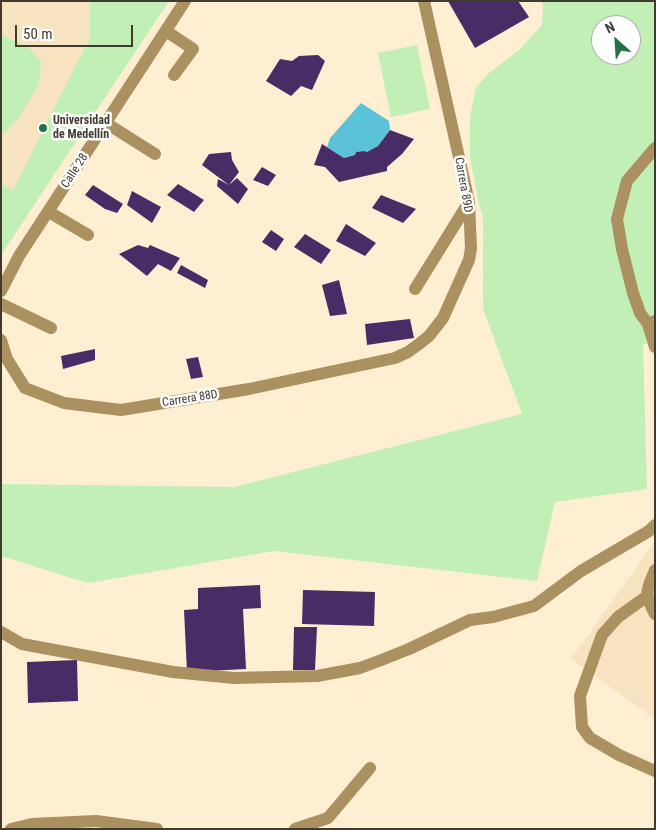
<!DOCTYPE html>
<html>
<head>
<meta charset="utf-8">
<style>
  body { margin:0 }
  #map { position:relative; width:656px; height:830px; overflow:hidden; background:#feeed2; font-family:"Roboto Condensed",sans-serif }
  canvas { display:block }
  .frame { position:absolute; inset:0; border:2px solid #403a2f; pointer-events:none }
  .north { position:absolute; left:591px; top:15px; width:50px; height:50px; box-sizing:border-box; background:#fff; border:1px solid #b3b0ac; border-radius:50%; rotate:334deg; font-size:14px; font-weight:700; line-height:20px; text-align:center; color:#403a2f }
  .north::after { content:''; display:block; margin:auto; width:18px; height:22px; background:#247242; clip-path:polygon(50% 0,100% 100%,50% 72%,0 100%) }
  .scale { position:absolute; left:15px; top:25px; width:118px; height:22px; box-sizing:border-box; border:2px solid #403a2f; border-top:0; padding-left:6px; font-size:15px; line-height:18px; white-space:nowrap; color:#403a2f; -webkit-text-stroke:4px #fff; paint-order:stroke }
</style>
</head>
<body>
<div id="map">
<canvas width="656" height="830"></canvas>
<div class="frame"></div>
<div class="north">N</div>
<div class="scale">50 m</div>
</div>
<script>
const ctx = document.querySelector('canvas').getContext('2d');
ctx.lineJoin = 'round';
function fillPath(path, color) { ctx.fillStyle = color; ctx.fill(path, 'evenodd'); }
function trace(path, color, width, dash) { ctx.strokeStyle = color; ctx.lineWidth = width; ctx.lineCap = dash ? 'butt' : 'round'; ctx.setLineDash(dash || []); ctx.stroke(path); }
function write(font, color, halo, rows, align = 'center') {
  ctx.font = font + ' "Roboto Condensed",sans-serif'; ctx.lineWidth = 5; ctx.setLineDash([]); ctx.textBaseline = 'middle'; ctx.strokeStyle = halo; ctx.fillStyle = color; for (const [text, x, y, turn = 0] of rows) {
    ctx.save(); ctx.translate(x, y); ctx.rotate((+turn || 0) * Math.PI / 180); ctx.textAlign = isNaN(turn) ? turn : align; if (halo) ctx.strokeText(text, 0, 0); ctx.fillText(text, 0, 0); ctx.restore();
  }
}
const built = new Path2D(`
  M1,1H169L1,255Z
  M655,541V719L571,659Z`);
const green = new Path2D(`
  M90,1H169L1,255V184L13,190L90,38Z
  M541,1H655V340L643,345L647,489L555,502L537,581L274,551L88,583L1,556V484L234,487L522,414L483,309V217L478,200L470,158V117L476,87L490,72L519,50L542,25L543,7ZM601,25H631V55H601Z
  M1,35L27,46L41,61L39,84L19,118L1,136Z
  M417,45L430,109L391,117L378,53Z`);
const water = new Path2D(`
  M361,103L389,121L390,130L378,146L367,152L364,151L356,152L355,155L344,158L327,147L330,138Z`);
const building = new Path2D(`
  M448,1H518L529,17L475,48Z
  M318,55L325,61L312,90L301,86L291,96L266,81L280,59L292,61L299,56Z
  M390,130L414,139L402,154L387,167V171L339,182L325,167L314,165L322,144L344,158L355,155L356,152L364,151L367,152L378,146Z
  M231,152L232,160L239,172L229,185L202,165L209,154Z
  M262,167L276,175L268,186L253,180Z
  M237,178L248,189L238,204L217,186L218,179L229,185Z
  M178,184L204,200L194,212L167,195Z
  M93,185L123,204L117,213L105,209L85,195Z
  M132,191L161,207L152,223L127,205Z
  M381,195L416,209L403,223L372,208Z
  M346,224L376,243L365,256L336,241Z
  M271,230L284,239L276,251L262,242Z
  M305,234L331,250L321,264L294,247Z
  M138,245L148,248L150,245L180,258L171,271L158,264L147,276L119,254Z
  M181,265L208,280L205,288L177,273Z
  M339,280L347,314L330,316L322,285Z
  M410,319L414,338L367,345L365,324Z
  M95,349V360L63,369L61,356Z
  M198,357L203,377L191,379L186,359Z
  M260,585L261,608L243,609L246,669L187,672L184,610L198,609V588Z
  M303,590L375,592L374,626L302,624Z
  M294,627H317L315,670H293Z
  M77,660L78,701L28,703L27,662Z`);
const minor = new Path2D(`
  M166,31L193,49L174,75
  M106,123L155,154
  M655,148L627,181L617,219L622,249L633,293L640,313L648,324L655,321
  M49,212L88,235
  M415,289L469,202
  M1,291L19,256L185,1
  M1,304L51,328
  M648,324L655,347
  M1,340L7,359L25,388L64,403L121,410L249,389L395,358L408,352L419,344L429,336L443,318L469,260L471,248L469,202L424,1
  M655,570C646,590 644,594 655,614
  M646,597L618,617L602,635L580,696L582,727L590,738L619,755L655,771
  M1,632L22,644L173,672L234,678L317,676L360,668L384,659L409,649L470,620L493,617L534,606L581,571L649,531L655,525
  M11,829L32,824L96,821L157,829
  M295,829L328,818L370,768`);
const markers = [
  [43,128,5,"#247242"]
];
const poiNames = [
  ["Universidad",53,121],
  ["de Medellín",53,135]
];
const streetNames = [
  ["Calle 28",75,171,-57],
  ["Carrera 89D",463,185,80],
  ["Carrera 88D",190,399,-9]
];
fillPath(built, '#f7e3c0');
fillPath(green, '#c2efb6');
fillPath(water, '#5cc2d9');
fillPath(building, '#472c66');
trace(minor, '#ab9060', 12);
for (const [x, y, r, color] of markers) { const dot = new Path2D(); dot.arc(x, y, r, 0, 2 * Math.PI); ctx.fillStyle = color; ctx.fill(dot); trace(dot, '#fff', 2); }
write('bold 12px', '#403a2f', '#fff', poiNames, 'left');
write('12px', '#403a2f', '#fff', streetNames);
</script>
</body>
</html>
